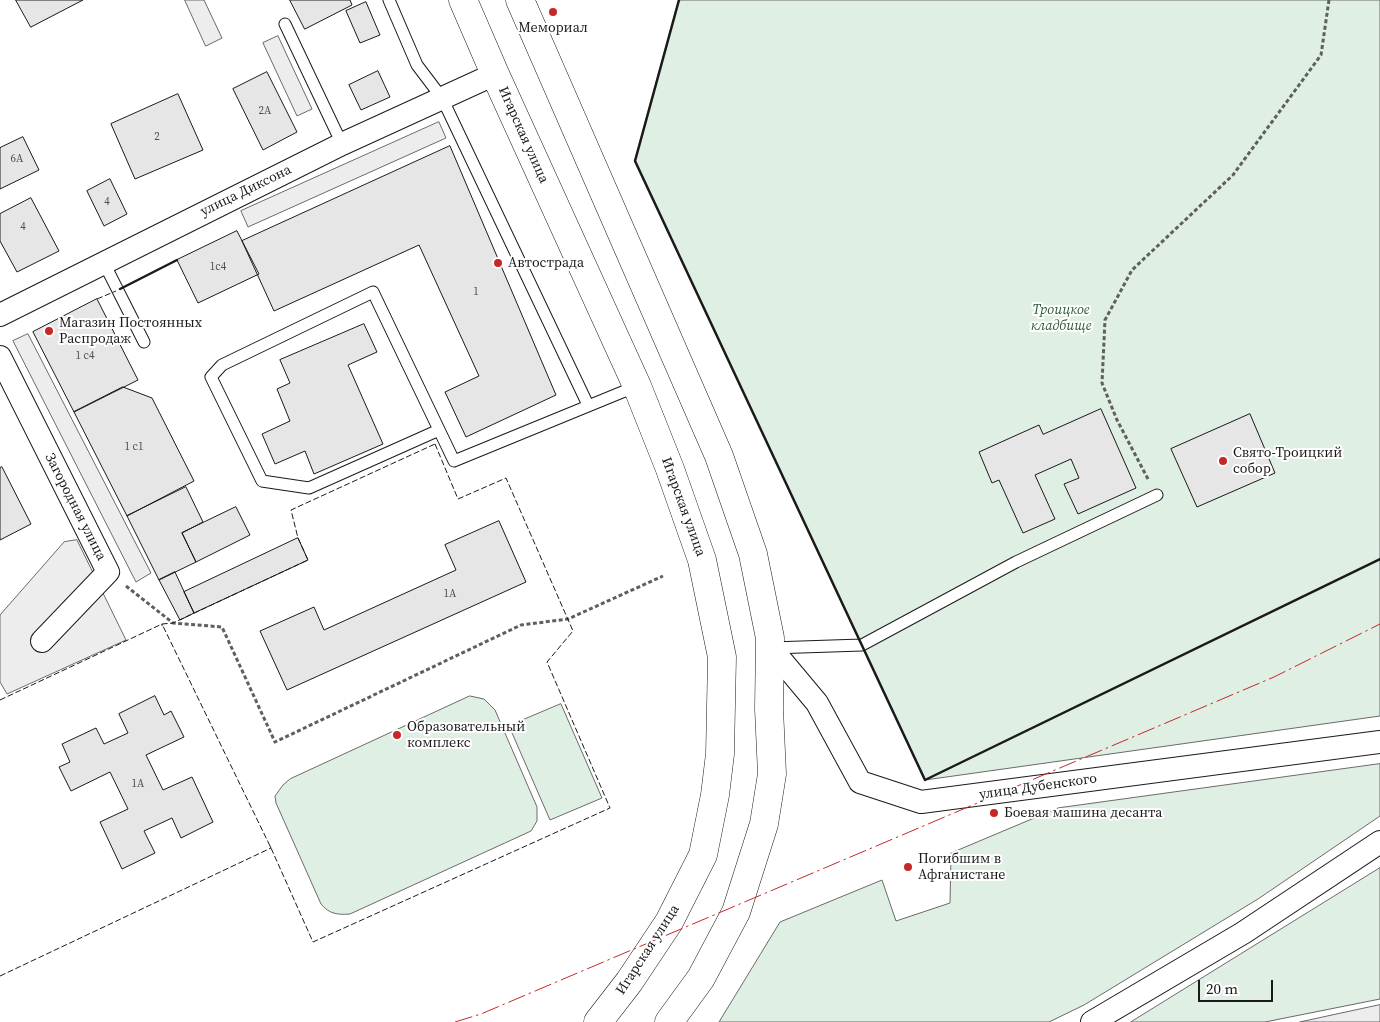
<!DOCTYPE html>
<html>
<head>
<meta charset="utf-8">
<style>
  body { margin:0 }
  #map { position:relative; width:1380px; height:1022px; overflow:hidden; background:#fff; font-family:"Source Serif 4",serif }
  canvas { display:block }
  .scale { position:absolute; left:1198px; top:980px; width:75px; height:22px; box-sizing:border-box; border:2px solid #1a1a1a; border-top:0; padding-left:6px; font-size:15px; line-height:18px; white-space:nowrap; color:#1a1a1a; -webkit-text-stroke:4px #fff; paint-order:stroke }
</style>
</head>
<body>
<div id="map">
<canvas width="1380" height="1022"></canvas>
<div class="scale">20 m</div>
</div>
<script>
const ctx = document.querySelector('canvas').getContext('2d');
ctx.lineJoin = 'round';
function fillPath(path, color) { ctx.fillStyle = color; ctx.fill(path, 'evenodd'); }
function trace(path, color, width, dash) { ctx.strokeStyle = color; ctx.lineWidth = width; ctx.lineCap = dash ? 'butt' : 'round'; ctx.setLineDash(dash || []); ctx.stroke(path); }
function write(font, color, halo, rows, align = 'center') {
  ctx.font = font + ' "Source Serif 4",serif'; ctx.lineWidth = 4; ctx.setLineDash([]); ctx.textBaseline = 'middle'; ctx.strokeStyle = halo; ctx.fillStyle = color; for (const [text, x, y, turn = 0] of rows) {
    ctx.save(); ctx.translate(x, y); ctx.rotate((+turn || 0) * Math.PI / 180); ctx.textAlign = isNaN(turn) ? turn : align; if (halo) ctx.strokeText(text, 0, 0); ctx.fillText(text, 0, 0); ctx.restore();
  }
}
const green = new Path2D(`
  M679,0H1380V716L925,780L635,161Z
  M470,696L484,699L495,710L537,807V821L531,831L350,914C338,915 329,914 321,904L276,803L275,796L283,785L290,779Z
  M561,704L602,798L550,820L509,726Z
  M1380,764V816L1258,899L1084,1005L1049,1022H719L780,922L882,880L896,921L950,903L951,853L1058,808Z
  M1380,868V999L1265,1022H1131Z`);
const parking = new Path2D(`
  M185,0H204L222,38L206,46Z
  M278,36L312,109L297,116L263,43Z
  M439,122L446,138L248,227L241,211Z
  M28,334L151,573L136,582L13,341Z
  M77,540L126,640L7,694L0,682V615L64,542Z
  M1380,1005V1022H1300Z`);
const building = new Path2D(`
  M16,0H83L31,27Z
  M290,0H350L352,5L305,29Z
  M366,2L380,35L360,43L346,11Z
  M378,71L390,97L361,110L349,85Z
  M267,72L297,132L263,150L233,89Z
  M178,94L203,150L135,179L111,124Z
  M23,137L39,170L0,189V148Z
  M450,146L556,395L466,437L445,392L479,376L419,245L274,311L242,241Z
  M110,179L127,214L104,226L87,191Z
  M31,198L59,251L17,272L0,241V214Z
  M237,231L259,274L198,303L177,260Z
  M97,299L138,380L74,412L33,332Z
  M364,324L377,352L348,365L383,444L314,474L305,451L275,464L262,434L290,421L277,389L290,383L280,360Z
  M123,387L152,398L194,481L127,516L74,412Z
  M1101,409L1136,488L1078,514L1064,484L1079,478L1071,459L1035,475L1055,519L1023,533L999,480L992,483L979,452L1039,425L1043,434Z
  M1250,414L1275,473L1197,507L1171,449Z
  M2,467L31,524L0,540V468Z
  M186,487L203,522L182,533L196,562L159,580L127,516Z
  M236,507L250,535L196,562L182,533Z
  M499,521L526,582L287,690L260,631L314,607L324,630L456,570L445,545Z
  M298,538L308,560L194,613L184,592Z
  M175,572L194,613L180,620L159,580Z
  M155,696L164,715L171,711L184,737L146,755L163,790L192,777L213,822L181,838L172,818L144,831L155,853L122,869L100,822L128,809L110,772L71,791L59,767L70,762L62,744L96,728L104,744L128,733L119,714Z`);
const path = new Path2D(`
  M1148,479L1117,420L1102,383L1105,320L1132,270L1233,175L1321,55L1329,0
  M126,586L173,623L222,627L275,742L521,625L568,619L663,576`);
const lane = new Path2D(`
  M389,0L417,65L442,98L588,405
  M285,24L342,144
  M103,261L144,342
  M439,430L309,488L262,481L211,377L222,365L373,292L454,461L637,386
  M771,648L862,645L1016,562L1157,495`);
const street = new Path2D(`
  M0,315L342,144L495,74
  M0,357L108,572L42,641
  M771,648L817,703L860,782L921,802L1380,742
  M1092,1022L1243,933L1380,842`);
const primary = new Path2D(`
  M463,0L495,74L637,386L670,469L702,560L722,657L720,754L715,795L703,855L669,922L629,982L598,1022
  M520,0L719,456L753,554L770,638L769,709L772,774L764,824L736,912L701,978L669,1022`);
const fence = new Path2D(`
  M97,299L116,291
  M435,444L458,499L506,478L573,631L547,662L610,808L313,942L271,848L162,624L173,623L308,560L298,538L291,510Z
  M0,700L162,624V626
  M0,976L271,848L270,846`);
const wall = new Path2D(`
  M679,0L635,161L925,780L1380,559
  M120,289L177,260`);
const power = new Path2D(`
  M455,1022L481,1014L1274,677L1380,624`);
const markers = [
  [553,12,5,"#c62828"],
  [498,263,5,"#c62828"],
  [49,331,5,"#c62828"],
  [1223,461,5,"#c62828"],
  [397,735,5,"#c62828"],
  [994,813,5,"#c62828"],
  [908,867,5,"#c62828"]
];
const numberNames = [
  ["2А",265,111],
  ["2",157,137],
  ["6А",17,159],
  ["4",107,202],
  ["4",23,227],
  ["1с4",218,267],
  ["1",476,292],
  ["1 с4",85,356],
  ["1 с1",134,447],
  ["1А",450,594],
  ["1А",138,784]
];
const poiNames = [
  ["Мемориал",553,28,"center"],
  ["Автострада",508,263],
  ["Магазин Постоянных",59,323],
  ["Распродаж",59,339],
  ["Свято-Троицкий",1233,453],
  ["собор",1233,469],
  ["Образовательный",407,727],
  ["комплекс",407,743],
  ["Боевая машина десанта",1004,813],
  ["Погибшим в",918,859],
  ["Афганистане",918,875]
];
const streetNames = [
  ["Игарская улица",523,135,66],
  ["улица Диксона",246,191,-26],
  ["Загородная улица",75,507,63],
  ["Игарская улица",683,507,70],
  ["улица Дубенского",1038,787,-8],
  ["Игарская улица",648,950,-57]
];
const parkNames = [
  ["Троицкое",1061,310],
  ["кладбище",1061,326]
];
fillPath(green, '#e0efe3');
trace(green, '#6a6a6a', 1);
fillPath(parking, '#ededed');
trace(parking, '#6a6a6a', 1);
fillPath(building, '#e6e6e6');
trace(building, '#1a1a1a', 1);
trace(lane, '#1a1a1a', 13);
trace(street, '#1a1a1a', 24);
trace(primary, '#1a1a1a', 29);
trace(path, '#5f5f5f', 3, [4, 2.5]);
trace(lane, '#fff', 11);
trace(street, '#fff', 22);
trace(primary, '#fff', 28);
trace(fence, '#1a1a1a', 1, [6, 2.5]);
trace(wall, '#1a1a1a', 2.5);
trace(power, '#c62828', 1, [18, 4, 2.5, 4]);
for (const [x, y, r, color] of markers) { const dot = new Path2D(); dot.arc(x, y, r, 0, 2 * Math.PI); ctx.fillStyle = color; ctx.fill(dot); trace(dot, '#fff', 2); }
write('11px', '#4d4d4d', null, numberNames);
write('14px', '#1a1a1a', '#fff', poiNames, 'left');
write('14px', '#1a1a1a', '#fff', streetNames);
write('italic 14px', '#2b5a34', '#fff', parkNames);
</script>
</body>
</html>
